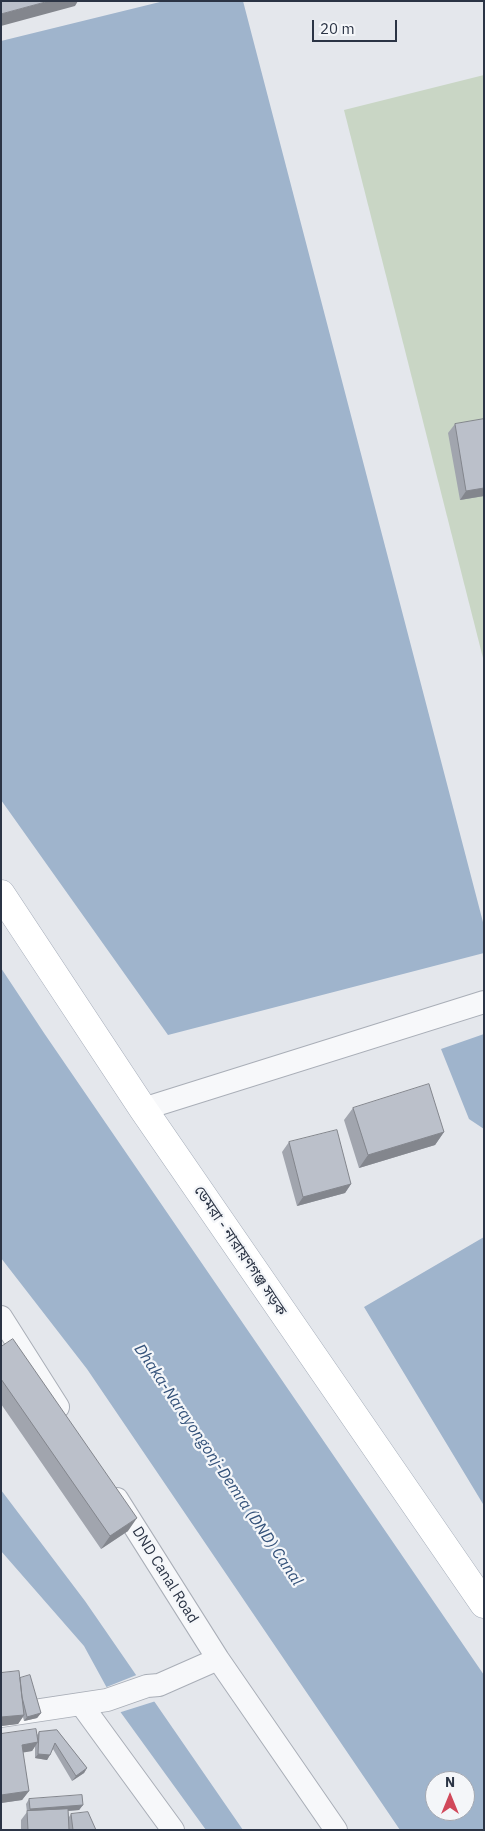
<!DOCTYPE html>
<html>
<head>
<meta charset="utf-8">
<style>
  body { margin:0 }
  #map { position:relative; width:485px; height:1831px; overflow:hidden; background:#e4e7ec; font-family:"IBM Plex Sans",sans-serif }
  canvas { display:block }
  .frame { position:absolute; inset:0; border:2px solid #2b3445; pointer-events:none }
  .north { position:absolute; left:425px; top:1771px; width:50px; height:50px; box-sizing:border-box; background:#f4f6f9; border:1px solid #a4a8b1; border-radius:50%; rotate:0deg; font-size:14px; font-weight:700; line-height:20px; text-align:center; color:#2b3445 }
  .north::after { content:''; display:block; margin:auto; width:18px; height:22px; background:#d1495b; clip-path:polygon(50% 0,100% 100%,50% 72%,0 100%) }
  .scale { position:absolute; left:312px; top:20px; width:85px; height:22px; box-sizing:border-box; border:2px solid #2b3445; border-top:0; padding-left:6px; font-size:15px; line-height:18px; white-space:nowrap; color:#2b3445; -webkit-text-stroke:4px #f4f6f9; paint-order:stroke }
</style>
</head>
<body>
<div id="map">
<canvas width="485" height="1831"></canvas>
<div class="frame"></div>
<div class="north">N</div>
<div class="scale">20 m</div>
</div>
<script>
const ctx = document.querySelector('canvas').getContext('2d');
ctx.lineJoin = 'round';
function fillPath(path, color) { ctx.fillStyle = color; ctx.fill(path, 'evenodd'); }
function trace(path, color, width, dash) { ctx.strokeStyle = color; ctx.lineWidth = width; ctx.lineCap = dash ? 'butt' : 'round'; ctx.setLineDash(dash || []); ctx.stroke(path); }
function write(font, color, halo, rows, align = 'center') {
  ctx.font = font + ' "IBM Plex Sans","Noto Sans Bengali",sans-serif'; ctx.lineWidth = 4.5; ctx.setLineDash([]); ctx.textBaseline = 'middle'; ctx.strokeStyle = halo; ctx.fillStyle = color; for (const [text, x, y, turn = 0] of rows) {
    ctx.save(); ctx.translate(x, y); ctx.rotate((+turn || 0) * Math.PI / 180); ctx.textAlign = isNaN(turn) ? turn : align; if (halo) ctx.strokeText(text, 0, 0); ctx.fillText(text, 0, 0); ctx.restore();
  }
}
const green = new Path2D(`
  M484,75V662L344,110Z`);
const water = new Path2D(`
  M164,1H243L484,926V953L168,1035L1,800V41Z
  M1,968L44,1033L484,1675V1830H400L87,1369L1,1258ZM435,1781H465V1811H435Z
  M484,1034V1129L469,1119L441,1049Z
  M484,1237V1504H483L364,1307Z
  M1,1490L85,1601L243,1830H206L119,1710L84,1646L1,1551Z`);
const pier = new Path2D(`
  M139,1674L156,1701L118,1713L104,1688Z`);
const minor = new Path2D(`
  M143,1109L484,1002
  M1,1317L58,1407
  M117,1499L218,1659L336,1830
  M81,1704L173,1830
  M1,1716L107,1700L147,1686L159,1685L218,1659`);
const primary = new Path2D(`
  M1,894L143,1109L484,1604`);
const wall = new Path2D(`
  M455,424L484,496L460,500L448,433Z
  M353,1108L444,1132L435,1145L359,1168L344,1120Z
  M289,1142L351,1184L345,1193L297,1206L282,1152Z
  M1,1347L128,1531L101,1549L1,1404Z
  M1,1673L20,1678L41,1713L37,1718L24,1721L23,1717L18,1724L1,1726Z
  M57,1730L87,1768L84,1773L72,1781L53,1749L47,1760L35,1758V1746L32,1751L23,1752L29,1791L22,1800L1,1803V1734L37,1735L39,1732Z
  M29,1799L83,1805L79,1810L68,1811L69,1817L71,1814L96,1830H21V1820L27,1812L26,1804Z`);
const shadedWall = new Path2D(`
  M49,1H78L75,6L1,26V14Z
  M484,488V496L460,500L466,491Z
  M444,1132L435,1145L359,1168L368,1155Z
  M351,1184L345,1193L297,1206L303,1197Z
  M137,1518L128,1531L101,1549L110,1536Z
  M41,1713L37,1718L24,1721L27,1717Z
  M24,1715L18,1724L1,1726V1717Z
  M38,1742L32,1751L15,1754L22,1745Z
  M38,1754L50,1755L47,1760L35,1758Z
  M87,1768L84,1773L72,1781L76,1776Z
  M29,1791L22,1800L1,1803V1795Z
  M83,1805L79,1810L27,1814L30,1809Z`);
const building = new Path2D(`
  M1,1H49L1,14Z
  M484,419V488L466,491L455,424Z
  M429,1084L444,1132L368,1155L353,1108Z
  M337,1130L351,1184L303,1197L289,1142Z
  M13,1339L137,1518L110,1536L1,1379V1347Z
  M19,1671L24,1715L1,1717V1673Z
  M30,1675L41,1713L27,1717L22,1697L20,1678Z
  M36,1729L38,1742L22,1745L29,1791L1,1795V1734Z
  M57,1730L87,1768L76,1776L55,1743L50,1755L38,1754L39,1732Z
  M82,1795L83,1805L30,1809L29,1799Z
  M68,1809L69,1830H28L27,1811Z
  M88,1812L96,1830H73L71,1814Z`);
const streetNames = [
  ["ডেমরা - নারায়ণগঞ্জ সড়ক",240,1251,56],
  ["DND Canal Road",165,1575,58]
];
const waterNames = [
  ["Dhaka-Narayongonj-Demra (DND) Canal",218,1465,56]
];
fillPath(green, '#c9d6c5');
fillPath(water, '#9fb4cc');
fillPath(pier, '#e4e7ec');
trace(minor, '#a9aeb7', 24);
trace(primary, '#a3abb8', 29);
trace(minor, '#f7f8fa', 22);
trace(primary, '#fff', 28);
fillPath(wall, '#a1a5ae');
fillPath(shadedWall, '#83868d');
fillPath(building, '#bbc0ca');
trace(building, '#83868d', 1);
write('15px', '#2b3445', '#f4f6f9', streetNames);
write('italic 16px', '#34527a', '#f4f6f9', waterNames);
</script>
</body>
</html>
